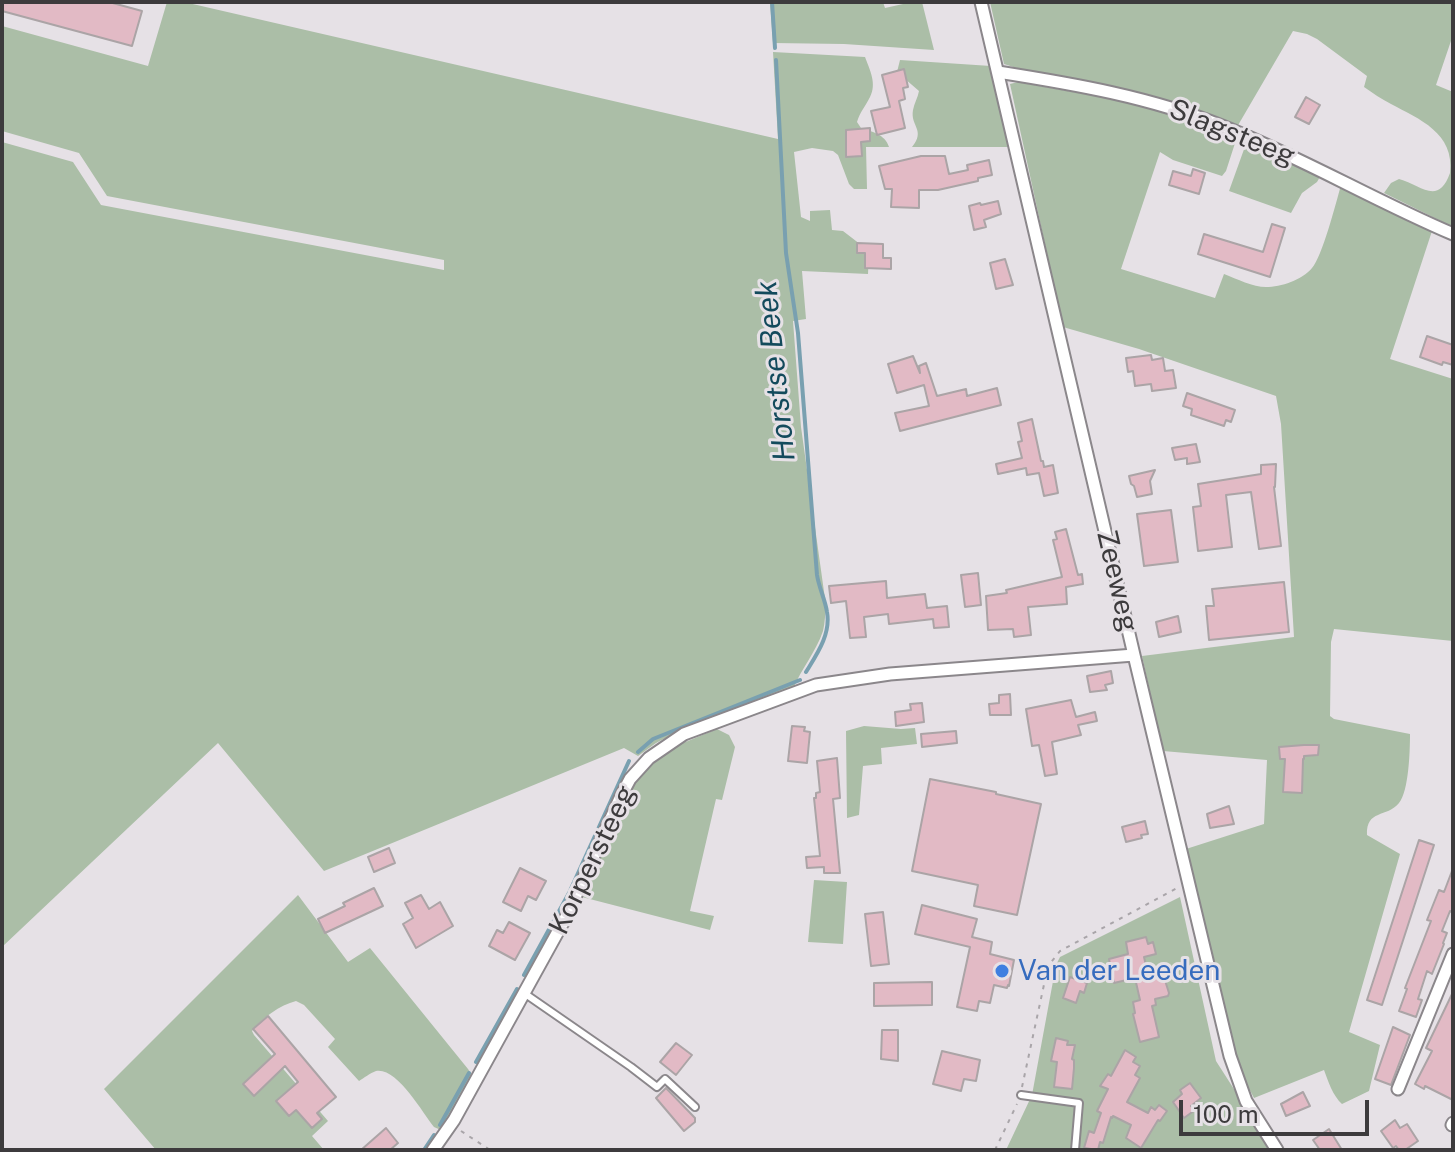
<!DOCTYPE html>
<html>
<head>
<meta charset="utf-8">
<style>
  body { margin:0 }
  #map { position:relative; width:1455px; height:1152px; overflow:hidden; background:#e6e1e6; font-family:"Public Sans",sans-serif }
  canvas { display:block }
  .frame { position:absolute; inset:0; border:4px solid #3d3b3d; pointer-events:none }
  .scale { position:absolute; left:1179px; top:1100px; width:190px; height:36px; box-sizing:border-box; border:4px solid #3d3b3d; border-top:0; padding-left:10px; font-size:24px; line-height:28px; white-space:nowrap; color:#3d3b3d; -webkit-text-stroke:6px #e6e1e6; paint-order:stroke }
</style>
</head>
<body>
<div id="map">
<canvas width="1455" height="1152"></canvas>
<div class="frame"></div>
<div class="scale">100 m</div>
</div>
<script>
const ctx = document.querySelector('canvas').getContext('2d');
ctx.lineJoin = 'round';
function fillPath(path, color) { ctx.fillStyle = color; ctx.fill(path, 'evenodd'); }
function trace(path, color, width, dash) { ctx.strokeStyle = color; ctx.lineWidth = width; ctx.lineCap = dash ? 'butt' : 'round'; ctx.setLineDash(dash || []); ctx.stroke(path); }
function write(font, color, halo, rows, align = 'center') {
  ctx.font = font + ' "Public Sans",sans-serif'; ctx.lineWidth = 6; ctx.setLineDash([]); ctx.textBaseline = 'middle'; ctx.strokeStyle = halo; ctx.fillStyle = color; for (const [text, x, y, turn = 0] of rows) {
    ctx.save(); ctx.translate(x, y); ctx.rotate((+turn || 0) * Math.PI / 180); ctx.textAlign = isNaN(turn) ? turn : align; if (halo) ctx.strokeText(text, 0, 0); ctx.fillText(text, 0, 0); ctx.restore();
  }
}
const green = new Path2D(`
  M167,2H184L778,139L773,52L865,57C870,70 877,84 870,97C865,107 860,112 857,122L861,128C872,132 885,134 889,147H866L867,189H854L849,184L838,155L833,151L812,148L794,152L801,217L810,221V211L830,210L832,230L843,231L869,251L868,274L802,271L806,319L793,321L801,427L826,606C825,614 825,623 823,631C816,652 801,669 793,689L673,734L656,743L638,756L624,748L324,871L218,743L2,947V142L73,162L101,205L444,270V260L107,196L79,153L2,131V26L148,66Z
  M770,2H883L885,8L912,2H922L934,50L844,44L773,43Z
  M990,2H1453V35L1436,85L1453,92V227L1384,193L1391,183L1399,179C1420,184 1438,207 1450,173C1455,133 1419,119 1391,104C1381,99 1373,93 1364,87L1367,76L1317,39L1307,34L1293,31L1237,127L1173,103L1029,72L1004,64Z
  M900,60L991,66L1009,147H912C926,130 910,126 913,110C914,104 918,97 919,91L897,72Z
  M1018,82L1145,105L1198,122L1237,137L1226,171L1222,176L1173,160L1160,152L1121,269L1215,298L1224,274C1237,279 1253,287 1266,287C1281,287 1302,280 1312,268C1322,257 1336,203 1341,185L1432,231L1390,359L1453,379V641L1334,629L1331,642L1330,716L1334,719L1410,734C1410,750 1409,791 1399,803C1387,818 1366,809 1367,835L1400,854L1349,1032L1380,1045L1369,1091L1342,1104C1333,1096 1328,1081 1324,1070L1254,1098L1243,1077L1228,1029L1186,849L1264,824L1267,760L1163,751L1142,656L1294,637L1281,424L1276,396L1139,349L1063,327L1010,84Z
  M1247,141L1321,175L1317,182L1302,193L1291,213L1229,191Z
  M864,726L901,729L915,728L917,744L881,748L882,764L863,766L859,815L847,818L846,731Z
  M717,729L729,735L735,747L722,800L716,799L690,911L714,916L710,930L582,897L630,790L648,764L671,748Z
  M814,880L847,882L843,944L808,942Z
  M298,895L348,962L370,948L468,1069L472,1075L469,1085L443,1131L434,1127C422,1112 397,1067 376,1071C370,1073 364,1078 359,1081L328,1047L335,1039L304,1005L296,1001C280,1005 262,1018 252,1031L254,1035L328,1121L312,1136L324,1150H156L104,1089Z
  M1180,897L1216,1061L1273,1150H1006L1032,1095L1056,965L1060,957Z`);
const stream = new Path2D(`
  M772,2L775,48
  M776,60L786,253L798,333L817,575C819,588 825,599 827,612C831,634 817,654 806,672
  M638,752L653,739L800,680
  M524,975L569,893L629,761
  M476,1062L517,989
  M440,1125L469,1073
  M424,1150L434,1135`);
const building = new Path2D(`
  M2,2H109L142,11L132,46L2,11Z
  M904,69L908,87L903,88L905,99L899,101L905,128L877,135L871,111L890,107L882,75Z
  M1306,97L1320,105L1309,124L1295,117Z
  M870,128V141L861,142L862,156L846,157V130Z
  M921,156H945L949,174L968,170L967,165L989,160L992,175L978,178V181L938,190H919V208L891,207L892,189H885L879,166Z
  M1193,169L1205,173L1199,194L1169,185L1173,171L1191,176Z
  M998,201L1001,214L984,220L986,227L974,230L969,206L980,203L981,205Z
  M1272,224L1285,228L1270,277L1198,254L1204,234L1263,252Z
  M857,243L883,244V258H891V269L865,268V253H857Z
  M1005,259L1013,285L996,289L990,263Z
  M1427,336L1453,345V365L1443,362L1442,365L1420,357Z
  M1151,355L1152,360L1163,358L1165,371L1173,370L1176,388L1152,391L1151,384L1135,386L1133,371L1128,372L1126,358Z
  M913,356L920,373L919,366L926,363L937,396L966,389L967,396L997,388L1001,405L900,431L895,413L929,406L924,385L897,393L888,364Z
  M1187,393L1235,410L1231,422L1226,420L1224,426L1191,415L1192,409L1183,406Z
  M1032,419L1041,461H1043L1044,467L1053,465L1058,493L1044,496L1039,473L1027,475L1026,468L998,474L996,464L1022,458L1018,442L1022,441L1018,423Z
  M1196,444L1200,462L1187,464V458L1175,460L1172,448Z
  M1276,464L1275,487H1274L1281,546L1259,549L1251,492L1226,495L1232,547L1198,551L1193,507L1201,506L1198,484L1261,474V465Z
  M1155,470L1150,481L1152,494L1137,497L1134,486L1131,484L1129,476Z
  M1171,510L1178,562L1144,566L1137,514Z
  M1066,529L1078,575L1082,574L1083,584L1066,587L1067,604L1028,607L1031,635L1014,637L1013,629L988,630L986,596L1007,593L1006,590L1062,577L1053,540L1057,539L1055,532Z
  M978,573L981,605L965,607L961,575Z
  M886,581L887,598L925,594L927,608L947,606L949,627L934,628L933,619L889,624L888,614L864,617L866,637L850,638L846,601L831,603L829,586Z
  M1284,582L1289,632L1209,640L1206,606H1214L1212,589Z
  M1178,616L1181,632L1159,637L1156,622Z
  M1111,671L1113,683L1105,685L1107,690L1090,692L1087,676Z
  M1010,694L1011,715H990L989,704L999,703V695Z
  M1071,700L1076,717L1095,712L1097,721L1078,725L1081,735L1052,742L1057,774L1045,776L1039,745L1032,746L1026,709Z
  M922,703L924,722L896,726L895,712L911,710L910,704Z
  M792,726L805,727L804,731L810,732L807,763L788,761Z
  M956,731L957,743L922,747L921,734Z
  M1304,745H1319L1318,755L1304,756V759H1303L1302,793L1283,792L1285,759H1280L1279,747Z
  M837,758L840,798L833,799L840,873H824V867L807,868L806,857L820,856L814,798H816V793L820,792L817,761Z
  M930,779L996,792V794L1041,804L1017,915L974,906L978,885L912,871Z
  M1229,806L1234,824L1210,828L1207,814Z
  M1145,821L1148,834L1141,835L1142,838L1126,842L1122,827Z
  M1419,840L1434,845L1382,1005L1367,1000Z
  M389,848L395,863L374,872L368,857Z
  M520,868L546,881L536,900L528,896L521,911L503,902Z
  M1452,871L1453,912L1450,911L1442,931L1447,933L1443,943L1444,944L1432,974L1427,971L1418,999L1422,1000L1416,1017L1399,1011L1407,989L1405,988L1431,921L1427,920L1439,890L1444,892Z
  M374,888L383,906L325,933L318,919L345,906L343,903Z
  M421,895L429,909L440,902L453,926L416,948L403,924L413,918L405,903Z
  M922,905L977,919L972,937L992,942L990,954L1014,960L1009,986L1008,985L1007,988L994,985L990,1003L979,1001L977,1011L957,1007L970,947L915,934Z
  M883,912L889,964L871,966L865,914Z
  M509,922L530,933L515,960L489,946L497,930L503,933Z
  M1146,937L1148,944L1153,942L1156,954L1144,957L1149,978L1163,974L1169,993L1168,996L1155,999L1156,1005L1152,1006L1159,1037L1140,1042L1133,1014L1135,1013L1133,1002L1140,1000L1135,978L1114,983L1109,959L1128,954L1126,942Z
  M1070,977L1087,983L1084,993L1080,991L1076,1003L1063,998Z
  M932,982V1005L874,1006V983Z
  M1453,992V1100L1425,1086L1424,1089L1415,1084L1432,1051L1426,1048Z
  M268,1016L336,1097L317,1113L322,1119L312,1128L296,1110L289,1116L276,1101L298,1082L285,1066L254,1096L243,1084L275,1054L253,1029Z
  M1393,1027L1410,1035L1391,1085L1375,1079Z
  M882,1030H898V1061L881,1059Z
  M1056,1038L1068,1041L1067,1045H1075L1072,1059L1074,1060V1068L1072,1089L1054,1087L1057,1062L1051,1061Z
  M676,1043L692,1055L676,1075L660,1062Z
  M1125,1050L1136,1057L1133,1062L1140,1066L1135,1075L1140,1078L1127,1102L1148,1113L1151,1107L1155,1110L1159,1105L1167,1111L1160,1121L1158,1120L1141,1148L1126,1138L1131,1125L1113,1116L1112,1118L1111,1117L1103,1143L1100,1142L1098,1150L1084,1148L1089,1131L1094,1133L1101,1113L1097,1111L1108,1089L1100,1086L1108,1074L1111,1076Z
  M942,1051L980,1060L976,1081L964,1079L961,1091L933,1084Z
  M1190,1083L1201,1098L1191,1106L1195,1110L1184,1118L1173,1102L1182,1094L1180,1090Z
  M666,1088L695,1118V1122L684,1131L656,1098Z
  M1303,1092L1310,1106L1286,1116L1281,1104Z
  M1395,1120L1400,1128L1407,1124L1418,1141L1405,1150H1399L1396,1146L1393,1148L1381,1131Z
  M386,1128L398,1143L390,1150H361Z
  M1329,1129L1342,1150H1320L1313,1140Z`);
const path = new Path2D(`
  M1022,1087L1048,966L1060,951L1179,887
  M461,1131L490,1150
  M995,1150L1017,1104`);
const service = new Path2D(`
  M524,993L631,1067L657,1087L665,1079L695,1107
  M1021,1095L1079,1103L1075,1150`);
const minor = new Path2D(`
  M981,2L1134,655L1230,1056L1246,1101L1277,1150
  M998,72C1074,84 1150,97 1222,126C1301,157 1375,201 1453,234
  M1398,1089L1453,954
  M1452,1125L1453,1123
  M433,1150L454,1120L566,917L621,796L630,779L649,758L684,734L816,685L890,674L1134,655`);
const markers = [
  [1002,971,8,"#3f7fe0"]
];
const streetNames = [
  ["Slagsteeg",1232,133,22],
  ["Zeeweg",1117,581,77],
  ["Korpersteeg",593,860,-64]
];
const shopNames = [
  ["Van der Leeden",1018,971]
];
const waterNames = [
  ["Horstse Beek",776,371,-96]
];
fillPath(green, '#abbea7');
trace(stream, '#79a0b0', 4);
fillPath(building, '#e2bac5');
trace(building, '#aba4a6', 2);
trace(service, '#8b878b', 10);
trace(minor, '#8b878b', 15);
trace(path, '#a9a5a9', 2, [4, 6]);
trace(service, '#fff', 6);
trace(minor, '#fff', 11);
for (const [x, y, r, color] of markers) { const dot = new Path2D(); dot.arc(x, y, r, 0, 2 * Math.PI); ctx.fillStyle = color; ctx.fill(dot); trace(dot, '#e6e1e6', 3); }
write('28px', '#3d3b3d', '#e6e1e6', streetNames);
write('28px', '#366cbe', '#e6e1e6', shopNames, 'left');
write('italic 30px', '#134a5c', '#e6e1e6', waterNames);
</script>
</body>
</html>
